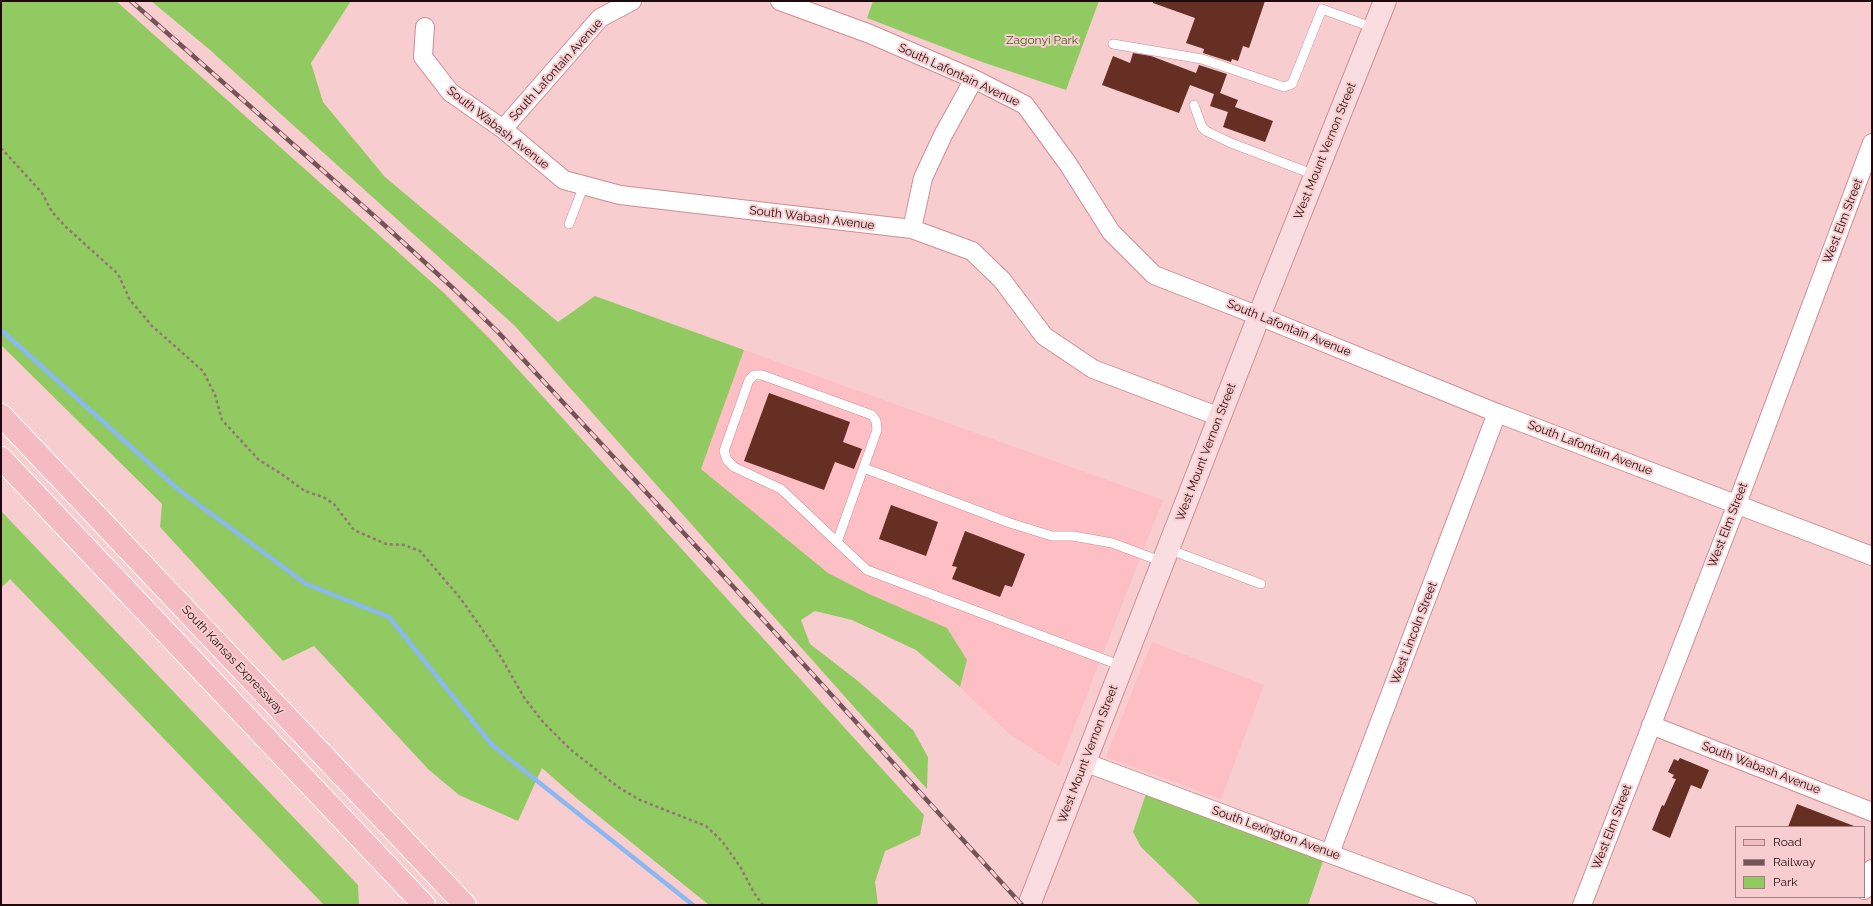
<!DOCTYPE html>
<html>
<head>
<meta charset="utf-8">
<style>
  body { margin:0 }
  #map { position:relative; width:1873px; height:906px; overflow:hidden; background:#f8cdd0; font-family:Raleway,sans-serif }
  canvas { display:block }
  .frame { position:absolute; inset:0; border:2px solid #20090c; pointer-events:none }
  .legend { position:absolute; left:1735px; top:826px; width:130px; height:72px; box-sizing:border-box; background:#f8cdd0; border:1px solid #a27f82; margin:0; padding:5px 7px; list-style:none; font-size:12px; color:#20090c }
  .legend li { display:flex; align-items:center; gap:8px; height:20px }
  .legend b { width:20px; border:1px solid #a27f82 }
</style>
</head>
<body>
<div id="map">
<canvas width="1873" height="906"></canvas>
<div class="frame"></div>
<ul class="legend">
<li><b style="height:5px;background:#f4bbc2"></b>Road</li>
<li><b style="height:5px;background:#735457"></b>Railway</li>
<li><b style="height:11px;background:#91ca61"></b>Park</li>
</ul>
</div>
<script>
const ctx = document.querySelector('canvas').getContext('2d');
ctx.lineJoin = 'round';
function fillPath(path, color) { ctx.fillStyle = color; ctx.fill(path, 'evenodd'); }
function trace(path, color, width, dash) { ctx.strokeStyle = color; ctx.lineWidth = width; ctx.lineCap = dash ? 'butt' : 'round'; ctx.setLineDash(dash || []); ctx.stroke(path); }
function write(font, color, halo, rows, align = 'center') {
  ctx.font = font + ' Raleway,sans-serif'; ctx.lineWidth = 4; ctx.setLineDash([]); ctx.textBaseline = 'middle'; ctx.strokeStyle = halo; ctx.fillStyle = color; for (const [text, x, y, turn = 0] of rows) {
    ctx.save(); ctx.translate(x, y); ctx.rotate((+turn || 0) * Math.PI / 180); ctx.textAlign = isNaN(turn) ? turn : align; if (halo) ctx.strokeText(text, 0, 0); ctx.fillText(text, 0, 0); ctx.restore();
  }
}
const built = new Path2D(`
  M744,350L1163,500L1059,766L1008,733L960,687L967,660L869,594L828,573L701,469Z
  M1152,642L1264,685L1221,799L1106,757Z`);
const green = new Path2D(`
  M1,1H116L444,293L494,343L924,815L920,835L885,851L875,882L878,905H709L575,797L542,768L518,821L459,795L428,769L314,646L283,661L160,527L162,504L1,345Z
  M151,1H351L311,63L323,102L385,177L558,322L595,296L744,350L701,469L828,573L869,594L947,628L967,660L960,687L916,650L852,620L815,611L801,620L810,644L858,681L913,730L928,757L927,789L515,326L210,50Z
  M873,1H1099L1066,90L982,62L867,18Z
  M1,511L358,885L359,905H324L10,579L1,588Z
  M1147,791L1323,861L1308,905H1201L1141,847L1133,832Z`);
const stream = new Path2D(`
  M1,330L179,490L306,584L389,617L492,745L693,905`);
const building = new Path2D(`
  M1153,1H1265L1249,48L1243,46L1238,61L1232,59L1231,62L1203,53L1204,49L1186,43L1195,18L1153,3Z
  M1133,53L1151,56L1196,73L1199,65L1227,74L1220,93L1238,100L1235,107L1273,121L1265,142L1223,127L1228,112L1210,106L1214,94L1190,85L1179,113L1102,85L1113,56L1130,63Z
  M769,393L850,422L843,442L862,449L854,469L835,462L824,490L744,461Z
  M891,505L938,522L926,556L879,539Z
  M965,531L1025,554L1012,587L1005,585L1000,597L952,579L957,567L952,566Z
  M1680,758L1709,770L1701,789L1691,785L1670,838L1652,830L1662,805L1664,806L1676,779L1672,778L1674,775L1668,772L1674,759L1678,761Z
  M1797,804L1854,826L1853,827H1788Z`);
const path = new Path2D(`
  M1,148L42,193L52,212L67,228L118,274L130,300L152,326L203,371L215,395L222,420L259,460L280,473L305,491L323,497L334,504L354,530L386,544L404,545L420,551L461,599L498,652L525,699L543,722L570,749L618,787L640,800L706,826L722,841L741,868L754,893L763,905`);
const lane = new Path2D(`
  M1113,44L1202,59L1284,87L1292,84L1322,9L1374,28
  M1194,105L1202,127L1206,131L1231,143L1315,175
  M569,224L584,185
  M754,375H762L872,415L876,421L877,430L837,542L781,489L734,467L727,460L724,451L749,380Z
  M864,468L1010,523L1052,536H1073L1112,543L1163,562
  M837,542L867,570L1122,666
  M1168,549L1261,584`);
const street = new Path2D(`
  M780,1L870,34L974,79L1025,105L1068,164L1111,232L1154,275L1259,316L1497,413L1872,556
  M425,27L423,57L450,92L503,129L564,180L620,195L912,229L972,251L1002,280L1044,336L1093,369L1220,417
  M503,129L600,18L632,1
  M912,229L923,178L943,135L974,79
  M1651,725L1872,812
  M1084,762L1467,905
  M1330,853L1497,413
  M1864,890L1872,869
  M1582,905L1737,504L1872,143`);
const secondary = new Path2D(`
  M1029,905L1259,316L1385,1`);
const primary = new Path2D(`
  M1,415L465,905
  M1,458L424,905`);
const rail = new Path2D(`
  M131,1L381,222L455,290L498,332L729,582L1022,905`);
const parkNames = [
  ["Zagonyi Park",1042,40]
];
const streetNames = [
  ["South Lafontain Avenue",556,70,-48],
  ["South Lafontain Avenue",959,75,25],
  ["South Wabash Avenue",498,128,38],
  ["West Mount Vernon Street",1325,151,-68],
  ["South Wabash Avenue",812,218,7],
  ["West Elm Street",1843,221,-69],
  ["South Lafontain Avenue",1289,328,22],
  ["South Lafontain Avenue",1590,448,21],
  ["West Mount Vernon Street",1206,452,-69],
  ["West Elm Street",1728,525,-69],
  ["West Lincoln Street",1414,633,-69],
  ["South Kansas Expressway",233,660,47],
  ["West Mount Vernon Street",1088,754,-69],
  ["South Wabash Avenue",1761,768,21],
  ["West Elm Street",1612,827,-69],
  ["South Lexington Avenue",1276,833,20]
];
fillPath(built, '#fdbec4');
fillPath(green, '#91ca61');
trace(stream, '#89b9f0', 4.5);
fillPath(building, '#652f24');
trace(lane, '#ce8c93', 10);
trace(street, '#ce8c93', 20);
trace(secondary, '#ce8c93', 24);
trace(primary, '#fff', 24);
trace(path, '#957376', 2.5, [3, 3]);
trace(lane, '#fff', 9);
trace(street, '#fff', 18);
trace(secondary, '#f9dde0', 22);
trace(primary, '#f4bbc2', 22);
trace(rail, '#735457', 4.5);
trace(rail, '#f8cdd0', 3, [9]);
write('12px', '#3d6316', '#f8cdd0', parkNames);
write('12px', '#20090c', '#f8cdd0', streetNames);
</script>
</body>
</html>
